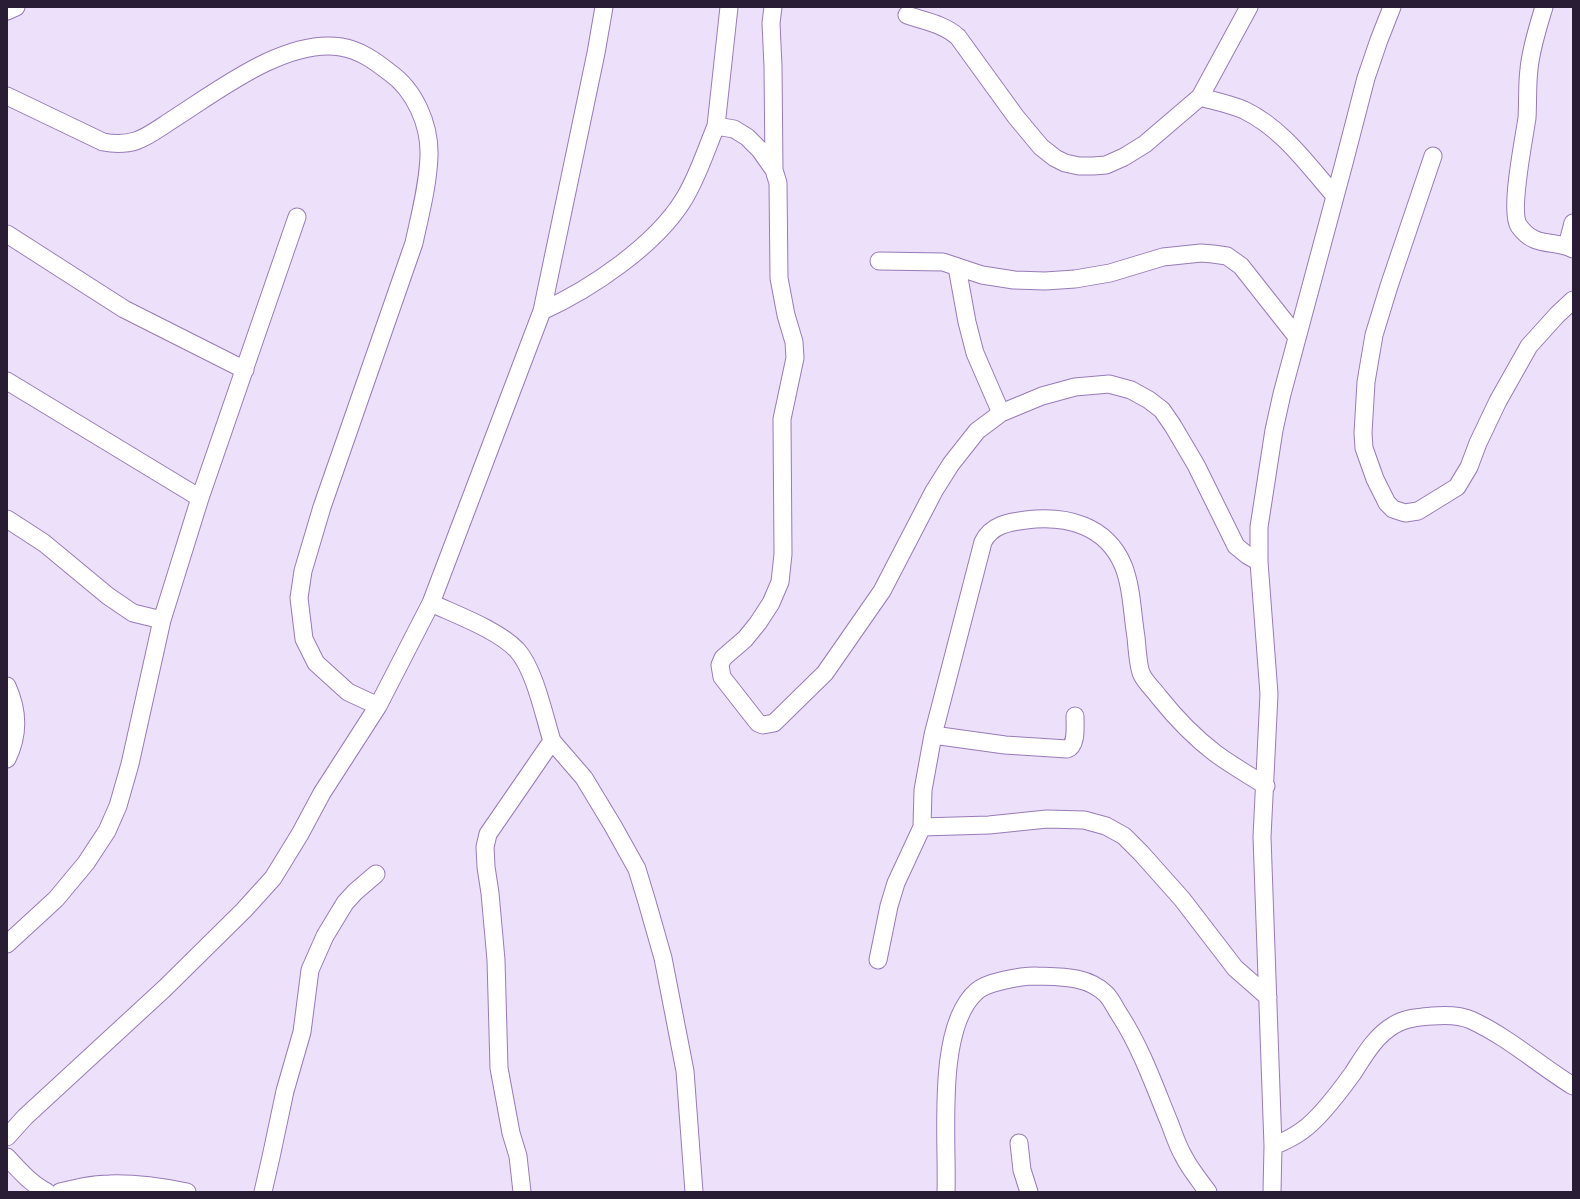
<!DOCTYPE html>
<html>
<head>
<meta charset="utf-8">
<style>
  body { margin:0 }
  #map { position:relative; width:1580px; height:1199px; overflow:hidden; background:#ece0fa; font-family:"Work Sans",sans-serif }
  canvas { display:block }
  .frame { position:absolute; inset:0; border:8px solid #291d35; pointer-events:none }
</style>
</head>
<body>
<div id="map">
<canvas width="1580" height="1199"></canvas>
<div class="frame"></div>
</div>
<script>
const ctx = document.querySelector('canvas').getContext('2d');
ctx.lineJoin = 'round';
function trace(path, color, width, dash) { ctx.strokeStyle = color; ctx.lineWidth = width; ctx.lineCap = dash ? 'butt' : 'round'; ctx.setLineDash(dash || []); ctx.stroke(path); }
const minor = new Path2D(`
  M773,7L771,23L773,66L774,170
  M1544,7C1538,27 1531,48 1529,69C1527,85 1528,102 1527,118C1524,139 1509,212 1519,226C1535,249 1554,239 1573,249
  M7,11L16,7
  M907,15C924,21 944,24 958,37L1016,117L1041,147L1055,158L1065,163L1079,166H1093L1106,165L1124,157L1145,144L1200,97L1249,7
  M7,96L103,142C137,148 148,135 175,118C219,90 286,38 341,47C360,50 375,61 389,72C415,90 430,125 429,156C428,185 420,215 414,243L322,507L303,571L299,598L304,639L316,663L348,692L378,706
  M1200,97C1215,101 1230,104 1244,110C1283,129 1307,164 1335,196
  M716,126L729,7
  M1433,156L1389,286L1374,335L1366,382L1363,433L1364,448L1375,479L1387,503L1393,509L1405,513L1418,511L1457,487L1469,467L1478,443L1498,401L1529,346L1557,315L1573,300
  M7,234L124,309L245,370
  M1567,246L1573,223
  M879,261L943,262L982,275L1014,280L1045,281L1075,279L1110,273L1163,257L1201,253L1213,254L1227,256L1241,266L1297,337
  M957,267L967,322L975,353L1001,413
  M542,311C591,289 656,245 684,199C698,176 706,150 716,126L734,129L747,137L760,150L774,170L778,183L779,278L786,315L794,342L795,358L782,419L783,554L780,582L771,603L758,623L745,639L723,658L720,665L722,677L758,723L763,725L774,723L825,673L882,591L934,491L951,464L977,431L1001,413L1042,396L1075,387L1109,384L1131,390L1149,400L1162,410L1173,426L1196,465L1236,546L1247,555L1259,562
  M7,381L200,498
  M7,519L44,543L108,596L133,613L162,620
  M431,603C457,615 498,630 517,650C535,670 544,716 552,741L488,834L485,847L486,867L490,893L496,960L499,1068L511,1133L518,1156L522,1192
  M7,686C18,710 19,735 7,759
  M933,735L1005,745L1067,749C1077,746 1075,726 1075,716
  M552,741L584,778L613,826L637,869L647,902L663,958L685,1071L694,1192
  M922,827L989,825L1047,819L1084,820L1106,826L1124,836L1141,853L1182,899L1235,968L1268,997
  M7,944L56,899L86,863L107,831L118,806L130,764L162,620L200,498L297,217
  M878,960L889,906L896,883L922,827L923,790L933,735L983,542C991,525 1009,522 1026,520C1066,515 1106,525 1123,565C1132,587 1132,613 1136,637C1137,646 1138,668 1142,675C1146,683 1154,690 1159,697C1175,717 1194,737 1215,753C1231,765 1249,775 1266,786
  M7,1137L25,1117L165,988L244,910L273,878L300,834L322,793L378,706L431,603L542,311L596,53L604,7
  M1019,1143L1022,1170L1029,1192
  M1273,1146C1283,1142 1294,1137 1303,1130C1320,1118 1340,1091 1353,1073C1364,1056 1375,1036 1394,1025C1405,1018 1420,1017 1432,1016C1444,1015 1460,1015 1471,1020C1508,1037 1539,1065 1573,1086
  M7,1157C19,1170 31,1184 47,1192
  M60,1192C76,1188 92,1184 109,1184C135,1183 162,1187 187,1192
  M263,1192L271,1157L285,1091L302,1032L310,970L325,936L345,903L355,892L376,874
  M946,1192C948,1140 935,1027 977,991C987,982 1021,976 1035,976C1059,977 1087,975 1106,994C1112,1000 1116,1010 1121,1017C1142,1050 1155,1088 1170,1124C1174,1135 1178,1147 1184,1157C1190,1169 1200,1181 1208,1192
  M1272,1192L1273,1146L1262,837L1269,694L1259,562V527L1274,430L1282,394L1344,163L1366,78L1379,40L1392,7`);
trace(minor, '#987bb7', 19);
trace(minor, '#fff', 17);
</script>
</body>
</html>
